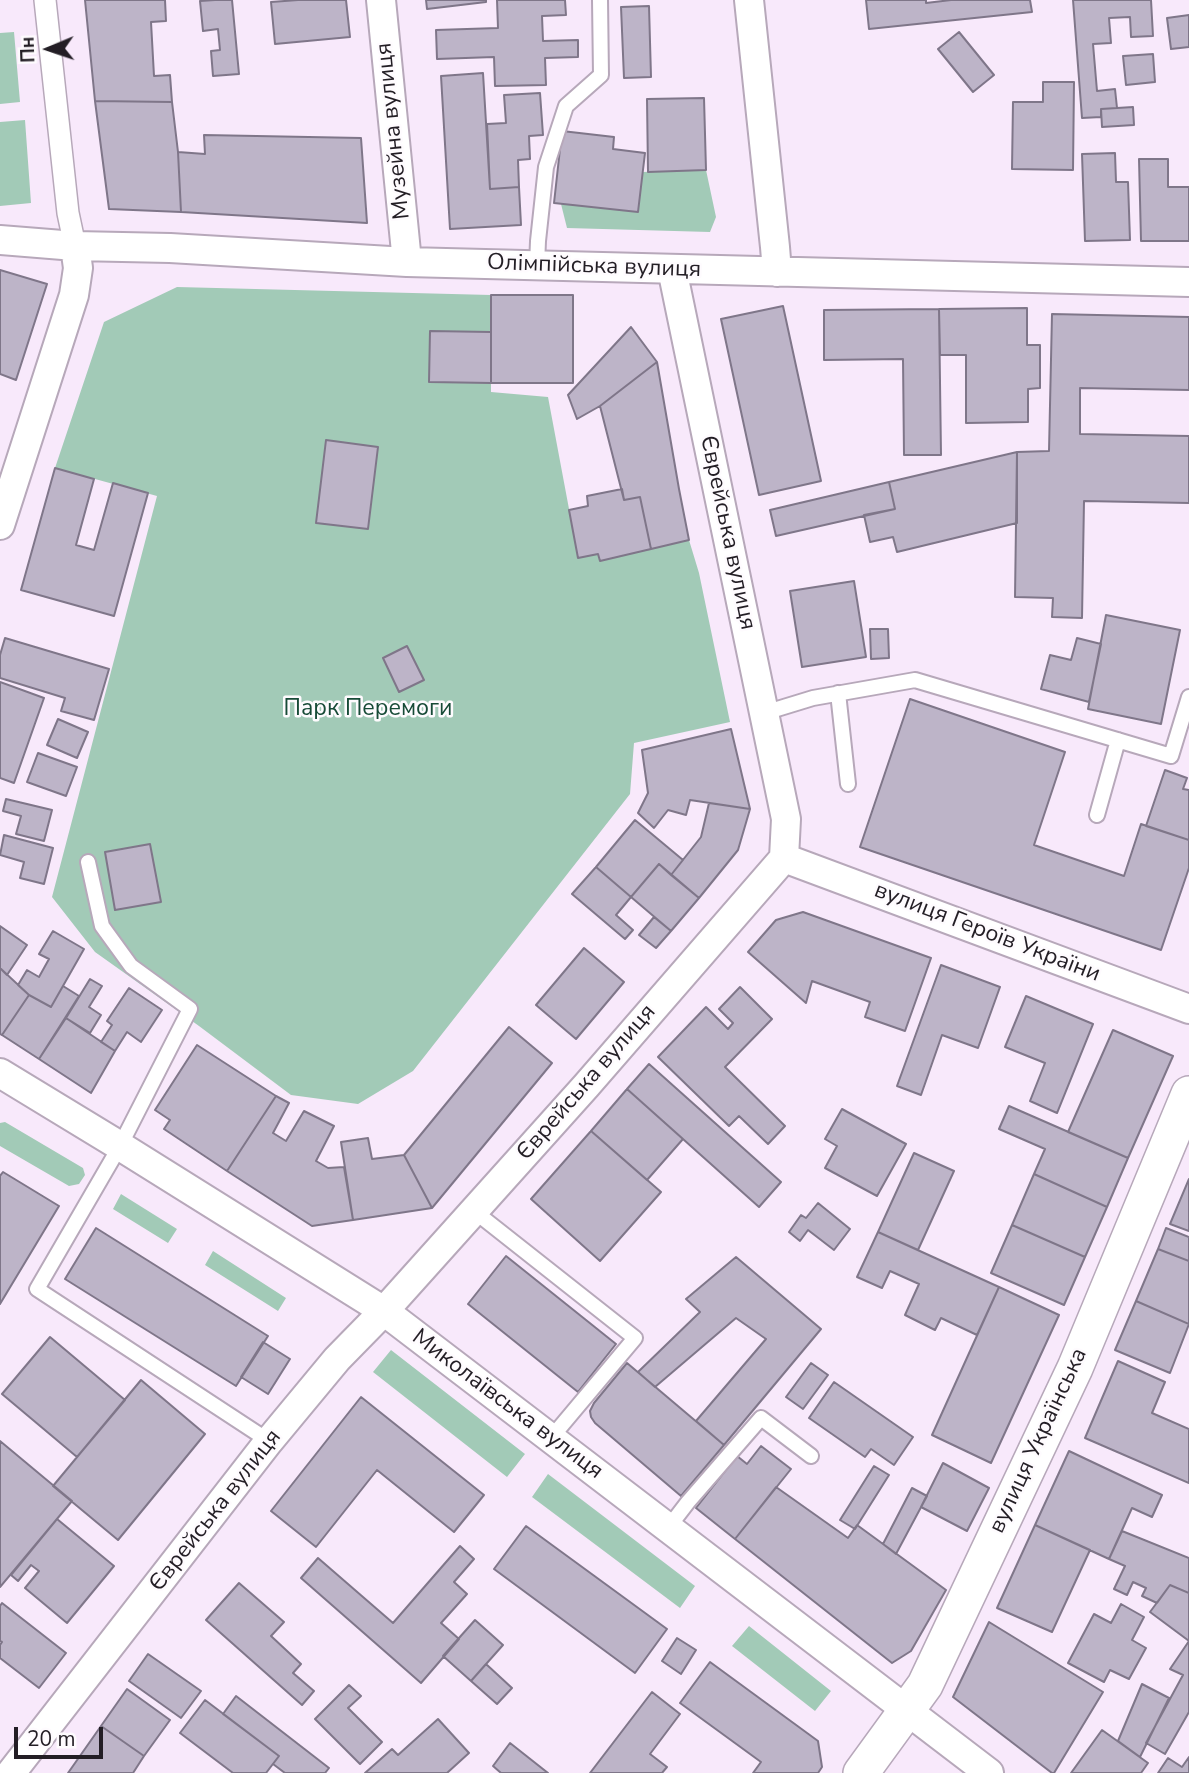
<!DOCTYPE html>
<html>
<head>
<meta charset="utf-8">
<style>
  body { margin:0 }
  #map { position:relative; width:1189px; height:1773px; overflow:hidden; background:#f8e9fb; font-family:"Nunito Sans",sans-serif }
  canvas { display:block }
  .north { position:absolute; left:14px; top:14px; width:70px; height:70px; -webkit-text-stroke:5px #fefbfe; paint-order:stroke; rotate:268deg; font-size:19px; font-weight:700; line-height:28px; text-align:center; color:#231e25 }
  .north::after { content:''; display:block; margin:auto; width:24px; height:32px; background:#231e25; clip-path:polygon(50% 0,100% 100%,50% 72%,0 100%) }
  .scale { position:absolute; left:14px; top:1727px; width:89px; height:32px; box-sizing:border-box; border:4px solid #231e25; border-top:0; padding-left:9px; font-size:21px; line-height:24px; white-space:nowrap; color:#231e25; -webkit-text-stroke:5px #fefbfe; paint-order:stroke }
</style>
</head>
<body>
<div id="map">
<canvas width="1189" height="1773"></canvas>
<div class="north">Пн</div>
<div class="scale">20 m</div>
</div>
<script>
const ctx = document.querySelector('canvas').getContext('2d');
ctx.lineJoin = 'round';
function fillPath(path, color) { ctx.fillStyle = color; ctx.fill(path, 'evenodd'); }
function trace(path, color, width, dash) { ctx.strokeStyle = color; ctx.lineWidth = width; ctx.lineCap = dash ? 'butt' : 'round'; ctx.setLineDash(dash || []); ctx.stroke(path); }
function write(font, color, halo, rows, align = 'center') {
  ctx.font = font + ' "Nunito Sans",sans-serif'; ctx.lineWidth = 5; ctx.setLineDash([]); ctx.textBaseline = 'middle'; ctx.strokeStyle = halo; ctx.fillStyle = color; for (const [text, x, y, turn = 0] of rows) {
    ctx.save(); ctx.translate(x, y); ctx.rotate((+turn || 0) * Math.PI / 180); ctx.textAlign = isNaN(turn) ? turn : align; if (halo) ctx.strokeText(text, 0, 0); ctx.fillText(text, 0, 0); ctx.restore();
  }
}
const green = new Path2D(`
  M14,32L20,102L0,104V33Z
  M25,120L31,203L0,206V122Z
  M706,170L716,217L710,232L567,228L561,204L638,212L643,172Z
  M177,287L491,295V392L548,397L578,557L598,554L600,561L689,540L699,573L730,722L634,743L630,794L413,1071L358,1104L291,1095L199,1026L95,952L52,897L157,496L55,468L104,322Z
  M5,1122L83,1168L85,1175L79,1184L69,1186L0,1146V1123Z
  M121,1194L177,1229L168,1243L113,1209Z
  M213,1251L286,1298L278,1311L205,1265Z
  M391,1350L525,1454L507,1477L373,1372Z
  M548,1474L695,1586L680,1608L532,1497Z
  M749,1626L831,1691L815,1711L732,1646Z`);
const building = new Path2D(`
  M85,0H165L166,21L151,22L154,76L170,75L172,102L95,101Z
  M215,0H232L239,74L213,76L211,51L220,50L218,29L203,31L200,1Z
  M298,0H346L350,37L275,44L271,2Z
  M426,0H486V2L427,9Z
  M497,0H565L566,15L542,16L543,41L578,40V57L545,58L546,85L495,86L494,57L437,59L436,30L498,28Z
  M866,0H926V3L951,0H1030L1032,12L869,29Z
  M1073,0H1151L1153,36L1131,37L1130,17L1109,18L1111,43L1093,44L1097,91L1115,89L1117,108L1101,109V117L1082,118Z
  M649,6L651,77L624,78L621,7Z
  M1189,15V47L1171,49L1167,18Z
  M959,32L994,75L973,92L938,49Z
  M1153,54L1155,82L1126,85L1123,56Z
  M483,73L490,189L519,187L521,225L450,229L441,76Z
  M1043,82H1074L1073,170L1012,169L1013,102H1043Z
  M540,93L543,135L529,136L530,159L518,160L519,187L490,189L487,124L506,123L504,95Z
  M704,98L706,170L648,172L647,99Z
  M95,101L172,102L178,152L181,212L109,209Z
  M1133,107L1134,125L1102,127L1101,109Z
  M562,131L614,137L613,149L645,153L638,212L554,203Z
  M204,135L361,138L367,223L181,212L178,152L205,154Z
  M1115,153L1116,182H1128L1130,240L1085,241L1082,154Z
  M1139,159H1168V187H1189V241H1141Z
  M0,270L47,284L16,380L0,374Z
  M491,295H573V383H491Z
  M783,306L821,481L759,495L721,319Z
  M1027,308V345H1040V388L1028,389V422L966,423V355H940L939,309Z
  M939,309L941,455H904L903,359L824,360V310Z
  M1052,314L1189,317V390L1080,388V434L1189,436V503L1084,501L1082,618L1052,617L1053,598L1015,597L1017,452L1049,451Z
  M631,327L657,362L600,406L577,419L568,395Z
  M430,331L491,332V383L429,382Z
  M657,362L679,489L689,540L651,549L640,497L624,500L600,406Z
  M326,440L378,447L368,529L316,523Z
  M1017,452V523L897,552L893,537L870,542L864,515L895,509L889,482Z
  M55,468L94,479L76,545L94,550L113,483L148,493L114,616L21,590Z
  M889,482L895,509L776,536L770,510Z
  M622,489L624,500L640,497L651,549L600,561L598,554L578,558L569,510L588,506L587,496Z
  M854,581L866,657L802,667L790,591Z
  M1106,615L1180,630L1161,724L1088,709Z
  M870,629H888L889,658L871,659Z
  M5,638L109,669L94,720L61,711L65,698L0,678V655Z
  M1077,638L1101,644L1089,702L1041,689L1050,655L1071,660Z
  M407,646L424,680L399,692L383,658Z
  M0,682L44,698L14,783L0,778Z
  M910,699L1065,752L1034,845L1124,876L1141,824L1189,840V868L1161,950L860,847Z
  M58,719L88,732L77,758L47,745Z
  M731,729L750,809L690,800L686,815L668,810L654,828L638,813L648,793L642,750Z
  M38,753L77,767L66,796L27,782Z
  M1165,770L1187,778L1183,789L1189,790V840L1146,826Z
  M6,799L52,810L44,841L16,834L21,816L3,811Z
  M709,803L750,809L738,850L699,898L671,875L701,837Z
  M635,820L683,860L671,875L659,864L631,897L596,867Z
  M4,835L53,848L44,884L20,878L24,862L0,855Z
  M150,844L161,902L115,910L105,852Z
  M659,864L699,898L671,931L631,897Z
  M596,867L631,897L616,915L633,930L625,939L572,894Z
  M803,912L931,958L905,1031L865,1017L870,1002L812,981L806,1003L748,952L776,920Z
  M654,917L671,931L656,948L639,935Z
  M0,926L27,945L7,975L0,968Z
  M53,931L84,949L51,1007L29,995L18,985L27,970L39,977L49,959L39,954Z
  M584,948L624,982L576,1039L536,1005Z
  M941,965L1000,987L978,1048L942,1035L921,1095L897,1086Z
  M0,968L29,995L2,1035L0,1034Z
  M90,979L102,986L89,1007L101,1015L90,1033L66,1018Z
  M63,986L79,996L39,1059L2,1035L29,995L51,1007Z
  M740,987L772,1019L725,1067L785,1126L768,1144L739,1116L729,1126L658,1057L706,1007L728,1029L733,1023L719,1009Z
  M129,988L162,1010L141,1042L127,1032L115,1051L101,1042L112,1025L107,1021Z
  M1026,996L1093,1024L1057,1113L1030,1101L1045,1063L1005,1047Z
  M66,1018L115,1051L91,1093L39,1059Z
  M509,1027L552,1063L432,1208L404,1155Z
  M1113,1030L1173,1056L1128,1158L1068,1132Z
  M197,1045L276,1096L227,1171L164,1129L170,1120L155,1110Z
  M649,1064L781,1182L759,1207L627,1089Z
  M627,1089L683,1139L647,1180L591,1131Z
  M276,1096L289,1103L273,1133L286,1141L304,1111L334,1126L316,1161L328,1168L344,1167L353,1220L312,1226L227,1171Z
  M1009,1106L1128,1158L1107,1207L1034,1174L1045,1149L999,1129Z
  M842,1109L906,1144L877,1196L825,1168L837,1146L825,1139Z
  M591,1131L661,1192L600,1261L531,1199Z
  M368,1138L372,1159L404,1155L432,1208L353,1220L341,1142Z
  M914,1153L954,1171L918,1250L878,1232Z
  M3,1172L59,1206L0,1304V1176Z
  M1034,1174L1107,1207L1085,1257L1012,1225Z
  M1189,1179V1231L1170,1224Z
  M818,1203L850,1229L834,1250L808,1230L800,1241L789,1232L801,1215L806,1218Z
  M1012,1225L1085,1257L1064,1305L991,1273Z
  M96,1228L268,1336L236,1386L65,1279Z
  M1166,1228L1189,1237V1261L1158,1249Z
  M878,1232L999,1287L977,1335L941,1318L935,1330L905,1315L919,1284L890,1271L882,1288L857,1277Z
  M1158,1249L1189,1261V1324L1136,1301Z
  M506,1256L616,1344L578,1392L468,1304Z
  M736,1257L821,1329L724,1445L696,1421L766,1339L736,1318L655,1387L638,1372L700,1312L686,1299Z
  M999,1287L1059,1315L991,1463L932,1435Z
  M1136,1301L1189,1324L1170,1373L1115,1350Z
  M50,1337L125,1400L77,1457L2,1394Z
  M263,1342L290,1359L268,1394L241,1377Z
  M1118,1361L1165,1382L1152,1413L1189,1429V1483L1085,1438Z
  M627,1363L724,1445L681,1496L595,1423L591,1417L590,1411L594,1403Z
  M811,1363L828,1375L803,1409L786,1397Z
  M141,1380L205,1434L118,1540L53,1486Z
  M834,1382L913,1437L894,1465L871,1449L865,1457L809,1418Z
  M361,1397L484,1495L454,1532L377,1470L316,1547L271,1511Z
  M0,1441L72,1501L0,1587Z
  M761,1446L791,1469L735,1539L696,1508L737,1456L747,1464Z
  M1069,1451L1162,1495L1152,1517L1132,1508L1109,1559L1035,1525Z
  M943,1463L989,1488L967,1531L921,1507Z
  M874,1466L889,1475L855,1529L840,1520Z
  M776,1487L848,1538L857,1525L946,1590L911,1651L892,1663L735,1539Z
  M912,1488L927,1496L896,1554L883,1544Z
  M57,1519L114,1566L67,1623L25,1588L39,1571L31,1565L18,1581L11,1575Z
  M1035,1525L1090,1550L1052,1632L997,1608Z
  M526,1526L667,1629L635,1673L494,1569Z
  M1122,1531L1189,1558V1593L1170,1585L1157,1603L1142,1596L1146,1588L1133,1582L1127,1595L1114,1589L1125,1566L1109,1559Z
  M460,1546L474,1559L454,1582L467,1594L441,1623L459,1639L421,1683L301,1578L318,1558L393,1623Z
  M239,1583L284,1622L271,1636L301,1664L293,1673L314,1691L302,1705L206,1620Z
  M1170,1585L1189,1593V1641L1150,1612Z
  M2,1603L66,1653L39,1688L0,1658V1645L2,1642L0,1641V1606Z
  M1121,1604L1144,1617L1132,1640L1146,1648L1129,1679L1110,1670L1104,1682L1068,1663L1094,1614L1111,1623Z
  M475,1620L503,1645L471,1681L443,1656Z
  M989,1622L1103,1692L1054,1773H1052L953,1697Z
  M677,1638L696,1650L681,1674L662,1661Z
  M1189,1641V1712L1165,1754L1146,1743L1183,1675L1170,1669Z
  M148,1654L201,1691L181,1718L129,1681Z
  M710,1662L818,1741L822,1767L818,1773H753L761,1762L680,1703Z
  M486,1664L512,1688L497,1704L471,1681Z
  M1142,1684L1169,1698L1140,1757L1118,1741Z
  M349,1685L361,1696L348,1708L382,1742L360,1764L315,1719Z
  M127,1689L170,1720L144,1756L101,1726Z
  M652,1692L680,1714L650,1754L667,1767L662,1773H590Z
  M236,1696L329,1768L325,1773H285L273,1764L279,1756L223,1714Z
  M205,1700L279,1756L266,1773H233L180,1733Z
  M438,1719L469,1753L447,1773H365L392,1749L398,1755Z
  M101,1726L144,1756L133,1773H68Z
  M1102,1730L1148,1763L1141,1773H1071Z
  M510,1743L548,1773H501L493,1766Z
  M1189,1757V1773H1158L1168,1758L1182,1767Z`);
const service = new Path2D(`
  M537,265L538,241L546,167L566,106L601,75L600,0
  M838,693L848,784
  M764,713L813,698L915,680L1171,756L1189,697
  M1097,815L1118,740
  M88,862L102,926L131,966L190,1009L120,1146L37,1289L269,1441
  M474,1211L635,1338L551,1438
  M668,1528L688,1502L761,1418L811,1456`);
const pedestrian = new Path2D(`
  M45,0L68,213L75,246`);
const minor = new Path2D(`
  M381,0L407,262
  M749,0L775,247L777,272
  M0,240L75,246L170,248L407,262L1189,282
  M0,525L74,295L78,268L75,246
  M784,858L1189,1009
  M0,1073L120,1146L384,1311L989,1773
  M11,1773L269,1441L337,1359L384,1311L586,1086L784,858L786,819L672,269`);
const tertiary = new Path2D(`
  M861,1773L925,1685L1075,1368L1189,1094`);
const streetNames = [
  ["Музейна вулиця",394,131,-96],
  ["Олімпійська вулиця",594,267,2],
  ["Єврейська вулиця",727,533,78],
  ["вулиця Героїв України",987,933,21],
  ["Єврейська вулиця",587,1083,-49],
  ["Миколаївська вулиця",507,1405,37],
  ["вулиця Українська",1039,1441,-65],
  ["Єврейська вулиця",216,1511,-52]
];
const parkNames = [
  ["Парк Перемоги",368,709]
];
fillPath(green, '#a2cab7');
fillPath(building, '#bdb4c8');
trace(building, '#7f7689', 2);
trace(service, '#b7a8ba', 18);
trace(pedestrian, '#b7a8ba', 24);
trace(minor, '#b7a8ba', 32);
trace(tertiary, '#b7a8ba', 38);
trace(service, '#fff', 14);
trace(pedestrian, '#fff', 21);
trace(minor, '#fff', 28);
trace(tertiary, '#fff', 35);
write('23px', '#231e25', '#fefbfe', streetNames);
write('23px', '#174b37', '#fefbfe', parkNames);
</script>
</body>
</html>
